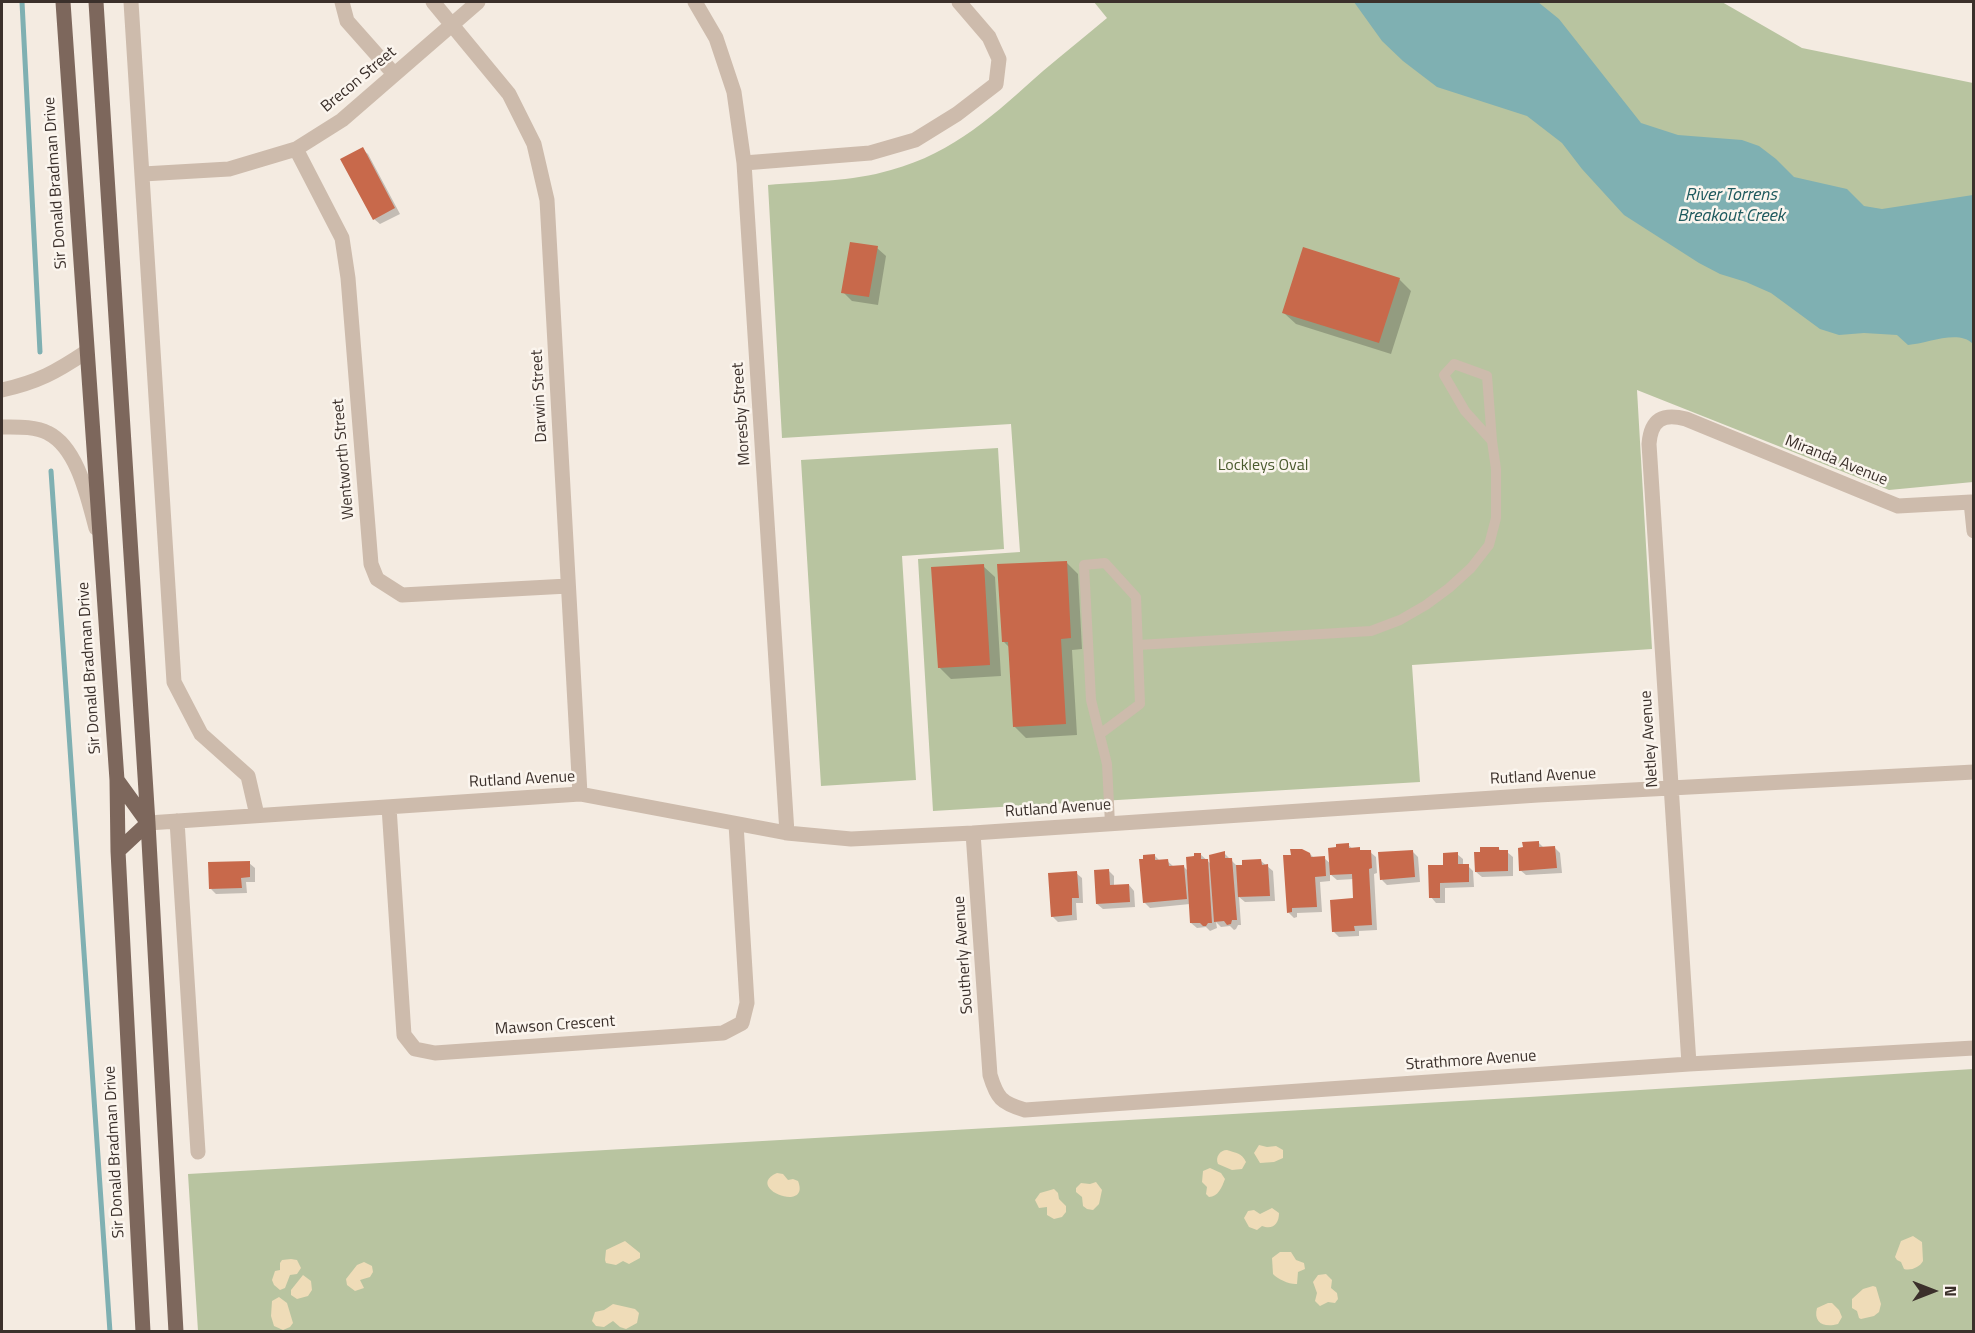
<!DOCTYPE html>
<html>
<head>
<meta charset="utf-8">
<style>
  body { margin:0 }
  #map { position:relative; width:1975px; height:1333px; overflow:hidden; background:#f4ebe1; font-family:"Titillium Web",sans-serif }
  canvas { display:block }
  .frame { position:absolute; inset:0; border:3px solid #3b302b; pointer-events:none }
  .north { position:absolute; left:1903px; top:1261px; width:60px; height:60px; -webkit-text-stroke:4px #fbf5ee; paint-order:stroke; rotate:90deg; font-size:16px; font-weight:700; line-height:24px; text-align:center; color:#3b302b }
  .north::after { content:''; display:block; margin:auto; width:21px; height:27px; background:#3b302b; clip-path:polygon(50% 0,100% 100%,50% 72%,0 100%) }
</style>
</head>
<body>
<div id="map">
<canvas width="1975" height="1333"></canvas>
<div class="frame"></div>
<div class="north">N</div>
</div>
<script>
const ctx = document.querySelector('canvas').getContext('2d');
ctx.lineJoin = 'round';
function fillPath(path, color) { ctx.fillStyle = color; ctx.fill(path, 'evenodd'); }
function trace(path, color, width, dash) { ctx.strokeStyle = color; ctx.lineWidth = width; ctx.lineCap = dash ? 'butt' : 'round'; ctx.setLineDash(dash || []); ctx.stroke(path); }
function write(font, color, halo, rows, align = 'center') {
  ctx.font = font + ' "Titillium Web",sans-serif'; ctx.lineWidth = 5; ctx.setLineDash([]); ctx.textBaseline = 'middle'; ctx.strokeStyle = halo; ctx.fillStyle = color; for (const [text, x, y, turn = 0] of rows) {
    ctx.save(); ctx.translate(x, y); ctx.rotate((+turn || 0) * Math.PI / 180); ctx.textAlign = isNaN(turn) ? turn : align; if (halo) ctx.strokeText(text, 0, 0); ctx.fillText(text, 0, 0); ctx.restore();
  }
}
const green = new Path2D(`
  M1094,2H1722L1802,48L1973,83V482L1889,490L1637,390L1652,649L1412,665L1420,782L933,811L918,559L1020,552L1011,424L782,438L768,185C809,181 851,182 891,170C954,153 996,113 1043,71C1064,53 1086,36 1107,18Z
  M998,448L1004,549L902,556L916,780L821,786L801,460Z
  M1973,1069V1331H198L188,1174L1529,1097Z`);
const sand = new Path2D(`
  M1259,1145L1267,1147L1276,1146L1283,1150V1158L1274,1162L1260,1163L1254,1153Z
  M1227,1150C1236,1153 1242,1153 1246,1162L1242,1169L1232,1170L1218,1164C1215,1157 1220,1150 1227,1150Z
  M1210,1168L1221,1173L1225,1179C1222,1187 1218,1197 1209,1197L1206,1194L1207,1187L1202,1182L1203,1171Z
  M777,1173L783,1174L788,1180L793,1179L798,1181C811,1214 743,1188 777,1173Z
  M1096,1182L1102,1190L1099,1204L1093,1210L1087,1209L1083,1206L1082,1197L1076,1192V1188L1081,1183L1090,1184Z
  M1054,1189L1058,1193L1059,1199L1066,1206V1212L1062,1217L1054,1219L1047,1215V1207L1039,1208L1035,1200L1040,1193Z
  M1272,1208L1279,1213C1279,1224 1273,1230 1262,1226L1257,1230L1249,1227L1244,1218L1248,1211L1254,1210L1260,1214Z
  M1913,1236L1922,1242L1923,1261C1920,1267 1911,1271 1904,1269L1901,1262L1897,1260L1895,1257L1901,1241Z
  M625,1241L640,1253V1258L629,1264L623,1261L616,1265L606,1263L605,1260L606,1250Z
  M1280,1252H1291L1296,1260L1304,1263L1305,1269L1298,1272L1297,1284C1291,1285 1277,1279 1273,1274L1272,1258Z
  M291,1259L297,1260L301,1268L297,1274L290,1275L285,1288L280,1290L274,1285L272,1280L275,1271L280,1270V1263L282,1260Z
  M364,1262L372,1266L373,1272L370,1277L360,1280L364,1288L355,1291L347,1285L346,1279L357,1265Z
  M1326,1274L1332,1280L1331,1288L1337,1293L1338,1299L1335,1303L1328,1302L1320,1306L1315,1301L1317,1293L1313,1282L1318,1275Z
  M303,1275L311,1281L312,1290L308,1296L297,1299L291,1295V1290Z
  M1873,1286L1876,1287L1881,1304L1879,1312L1874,1316L1861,1319L1859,1318L1857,1311L1852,1308V1299L1863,1289Z
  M279,1297L287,1303L293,1323L290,1327L283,1330L274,1326L271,1316L272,1301Z
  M1828,1303H1832L1839,1310L1842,1317L1838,1324C1824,1328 1813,1323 1817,1308Z
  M613,1304L635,1309L639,1313L637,1323L626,1329L620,1327L613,1321L604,1327L596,1326L592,1321L595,1312L604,1310Z`);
const water = new Path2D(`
  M1354,2H1538L1559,19L1641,123L1678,135L1742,140L1759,146L1776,159L1794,177L1847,189L1864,206L1882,209L1973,195V344C1958,329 1927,344 1908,345L1897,335L1864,333L1839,335L1820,329L1771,293L1746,282L1720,274L1699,263L1624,215L1582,169L1562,143L1527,116L1437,87L1403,61L1382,41Z`);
const shadow = new Path2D(`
  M362,149L368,154L400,214L380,224L374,219Z
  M877,248L886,256L878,305L852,301L843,292Z
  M1399,279L1411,291L1391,354L1296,324L1284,313Z
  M1066,562L1078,574L1082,649L1072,650L1077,735L1026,738L1014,726L1009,647L1004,642Z
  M983,566L995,577L1001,676L951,679L939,667Z
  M1538,842L1544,848H1555L1560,853L1562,873L1526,875L1520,870Z
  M1348,845L1353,849L1370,852L1376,857L1377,873L1374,874L1377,930L1359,931V936L1339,937L1334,932L1355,900L1354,879L1337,880L1330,874V881L1320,882L1322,912L1297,913V917L1294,918L1288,912L1310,854L1314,858H1324L1331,864Z
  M1498,848L1502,852H1507L1513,857V876L1482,877L1476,872Z
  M1412,851L1418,857L1420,882L1387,885L1382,880Z
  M1224,853L1237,866L1261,861L1273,871L1275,901L1245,902L1239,897L1241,925H1238L1236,929L1234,930L1230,926L1221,927L1216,922L1217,928L1210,931L1206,927L1197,928L1191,923L1190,904L1150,908L1144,902L1154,855L1160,861H1167L1173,866L1184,867L1189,872L1200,854L1211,864Z
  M1457,854L1463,859V866H1468L1473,871L1474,887L1445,888V903H1436L1431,897L1445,866Z
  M249,863L255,868V882H246L247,893L216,894L211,889Z
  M1108,870L1114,876V886L1129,885L1134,891L1135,907L1103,909L1097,904Z
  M1076,873L1082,878L1083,903H1076L1077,920L1058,922L1052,916Z`);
const stream = new Path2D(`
  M22,2L40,352
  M51,471L110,1332`);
const building = new Path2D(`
  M363,147L395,208L373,220L340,159Z
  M850,242L878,246L869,297L841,293Z
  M1303,247L1400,278L1379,343L1282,313Z
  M1067,561L1071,638L1061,639L1066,724L1013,727L1008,642H1002L997,564Z
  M984,564L990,665L938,668L931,567Z
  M1539,841V847L1555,846L1557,868L1519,871L1518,848L1523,847L1522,842Z
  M1349,843V848L1360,847V850H1371L1372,868L1369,869L1372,925L1354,926L1355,931L1332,932L1330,900L1353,898L1352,874L1330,875L1328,848L1336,847V844Z
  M1480,847H1499V850H1508V871L1475,872L1474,852H1480Z
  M1290,849H1302L1310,853L1311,857L1325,856L1326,876L1315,877L1317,907L1292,908V912L1287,913L1283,855H1291Z
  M1413,850L1415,877L1380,880L1378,852Z
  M1225,851V858H1232L1237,920H1232L1231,924L1227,925L1224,921L1214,922L1209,855Z
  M1458,852V864H1469V882L1440,883V898H1429L1428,865H1443V853Z
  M1194,853H1201V859H1208L1212,923H1208L1206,926H1203L1200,923H1190L1186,857L1194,856Z
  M1155,854V860L1168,859L1169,866L1184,865L1187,899L1143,903L1139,859H1143V855Z
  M1261,859L1262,865L1268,864L1270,896L1238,897L1236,865H1242V860Z
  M250,861V877L241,878L242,888L209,889L208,862Z
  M1109,869L1110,885L1129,884L1130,902L1096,904L1094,870Z
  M1077,871L1079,898H1072V915L1051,917L1048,873Z`);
const service = new Path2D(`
  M1138,645L1371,631L1400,620L1426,605L1449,588L1471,568L1489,545L1496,518V469L1492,441L1465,411L1444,375L1454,364L1487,376L1492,441
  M1100,734L1140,704L1136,597L1105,563L1084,565L1091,700L1107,764L1110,824`);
const minor = new Path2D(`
  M131,2L174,682L201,734L248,776L257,815
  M342,2L347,21L394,74
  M433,2L509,94L534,144L547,200L580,794
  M695,2L716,38L734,92L744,163L787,833
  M296,149L342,238L348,278L371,564L377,579L402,595L568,586
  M744,163L870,153L915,140L957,114L996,84L999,59L989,37L959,2
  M143,174L229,169L296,149L342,120L478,2
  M2,390C38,382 56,372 86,352
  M2,427C16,427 35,426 48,433C78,448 88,499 96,528
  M389,807L404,1035L415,1049L435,1053L723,1033L742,1023L747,1003L736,824
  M177,821L198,1152
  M148,823L580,794L787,833L851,839L973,833L1538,795L1974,772
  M973,833L990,1075C997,1098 1001,1103 1025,1110L1689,1064L1974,1048
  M1689,1064L1649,444C1651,419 1663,413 1686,419L1898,506L1971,502L1974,531`);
const primary = new Path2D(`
  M63,2L117,780L118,851L143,1332
  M96,2L148,823L176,1332
  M117,780L148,823
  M118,851L148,823`);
const streetNames = [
  ["Brecon Street",359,80,-40],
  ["Sir Donald Bradman Drive",56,183,-94],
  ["Darwin Street",540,396,-93],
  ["Moresby Street",742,414,-94],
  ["Wentworth Street",344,459,-95],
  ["Miranda Avenue",1836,461,22],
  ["Sir Donald Bradman Drive",90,668,-94],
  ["Netley Avenue",1650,739,-94],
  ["Rutland Avenue",1543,777,-3],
  ["Rutland Avenue",522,780,-3],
  ["Rutland Avenue",1058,809,-4],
  ["Southerly Avenue",964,955,-94],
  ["Mawson Crescent",555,1026,-4],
  ["Strathmore Avenue",1471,1061,-4],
  ["Sir Donald Bradman Drive",115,1152,-93]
];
const parkNames = [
  ["Lockleys Oval",1263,466]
];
const waterNames = [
  ["River Torrens",1731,196],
  ["Breakout Creek",1731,217]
];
fillPath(green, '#b8c4a0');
fillPath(sand, '#efdcb8');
fillPath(water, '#7fb0b2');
fillPath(shadow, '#0003');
trace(stream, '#7fb0b2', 5);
fillPath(building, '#c8694b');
trace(service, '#cdbbac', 10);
trace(minor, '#cdbbac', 15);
trace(primary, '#7d675c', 15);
write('16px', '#3b302b', '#fbf5ee', streetNames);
write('16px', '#4a5a2e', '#fbf5ee', parkNames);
write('italic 18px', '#1f5a5e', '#fbf5ee', waterNames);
</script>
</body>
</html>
